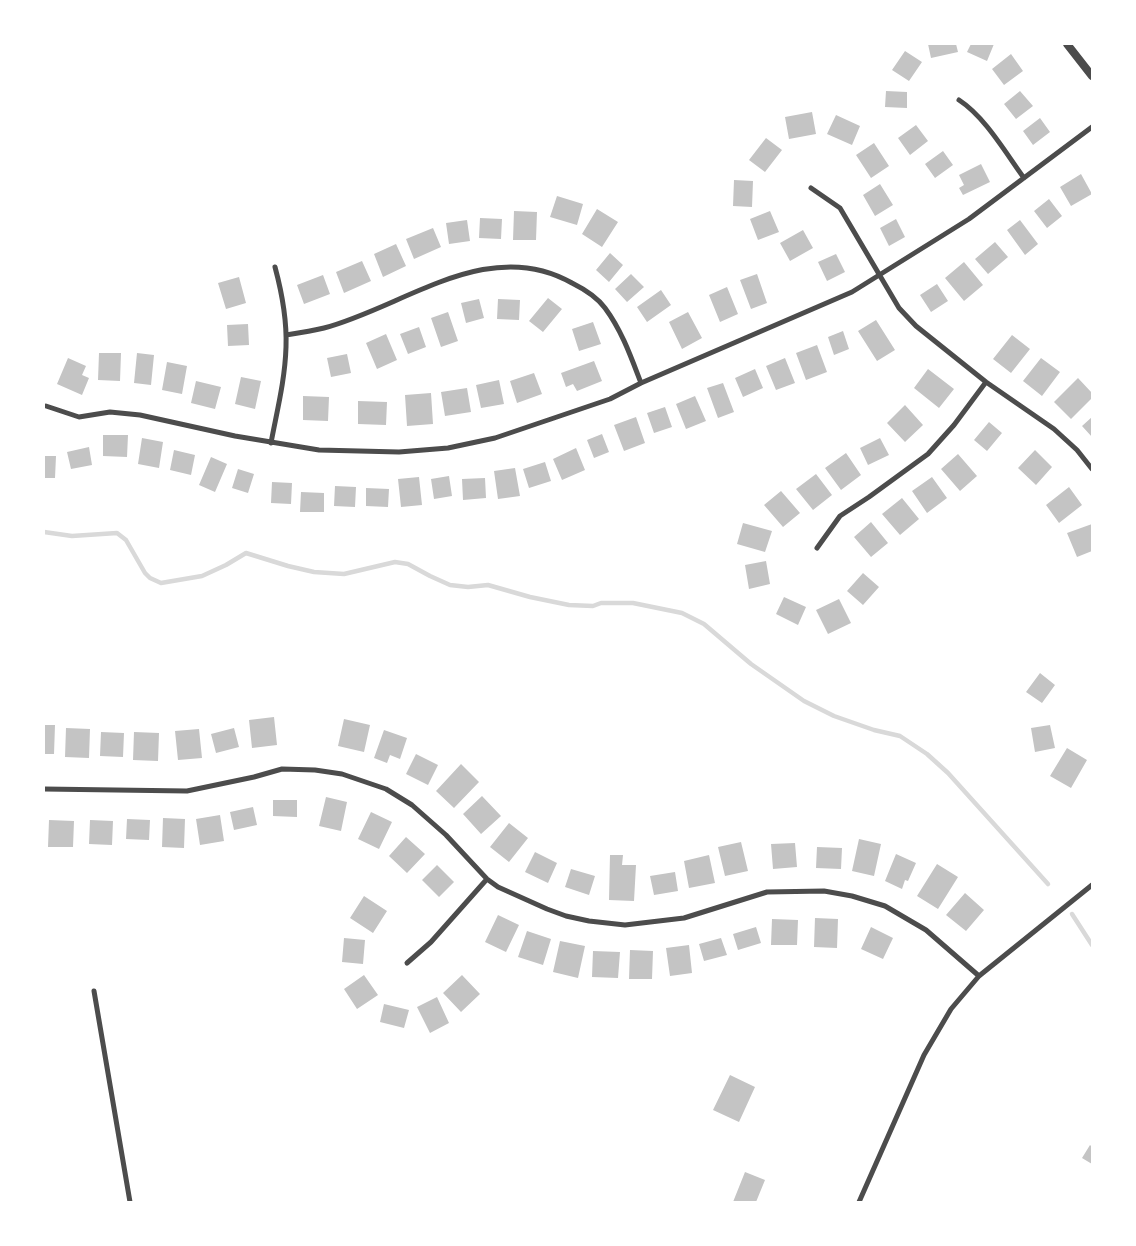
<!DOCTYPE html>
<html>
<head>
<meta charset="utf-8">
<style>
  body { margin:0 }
  #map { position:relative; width:1136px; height:1246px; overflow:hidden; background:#fff; font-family:"Space Grotesk",sans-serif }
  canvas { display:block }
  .frame { position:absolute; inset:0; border:45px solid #fff; pointer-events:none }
</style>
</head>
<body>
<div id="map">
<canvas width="1136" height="1246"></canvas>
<div class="frame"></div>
</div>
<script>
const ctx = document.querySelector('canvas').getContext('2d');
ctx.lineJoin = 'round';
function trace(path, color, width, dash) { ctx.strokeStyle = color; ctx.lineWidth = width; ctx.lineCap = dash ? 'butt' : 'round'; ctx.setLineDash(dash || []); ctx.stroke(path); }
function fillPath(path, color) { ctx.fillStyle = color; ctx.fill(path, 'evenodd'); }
const stream = new Path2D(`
  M44,532L72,536L117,533L126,540L145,573L150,578L161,583L202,576L226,565L246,553L288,566L314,572L344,574L395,562L408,564L430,576L450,585L468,587L488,585L530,597L569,605L593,606L601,603H633L682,613L704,624L751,664L804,701L834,716L874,730L900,736L927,754L948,773L1048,884
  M1072,914L1092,945`);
const building = new Path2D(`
  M928,44H956L958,52L931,58Z
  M971,44H994L987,61L967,52Z
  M905,51L922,62L909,81L892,70Z
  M1011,54L1023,71L1004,85L992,69Z
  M886,91L907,92V108L885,107Z
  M1020,91L1033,106L1016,119L1004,104Z
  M812,112L816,134L789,139L785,117Z
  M836,115L860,126L852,145L827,134Z
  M1040,118L1050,132L1033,145L1023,131Z
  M916,125L928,141L910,155L898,138Z
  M766,138L782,150L765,172L749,160Z
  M874,143L889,166L871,178L856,155Z
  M943,151L953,165L935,178L925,164Z
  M981,164L990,182L963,195L959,188L964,185L959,175Z
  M1081,174L1092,194L1071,206L1060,187Z
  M734,180L753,181L752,207L733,206Z
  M880,184L893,205L875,216L863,195Z
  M557,196L583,204L577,225L550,217Z
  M1049,199L1062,216L1047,228L1034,211Z
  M597,209L618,222L602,247L582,234Z
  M514,211L537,212L536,240H513Z
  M770,211L779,232L758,240L750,219Z
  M480,218L502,219L501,239L479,238Z
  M896,219L905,237L889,246L880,228Z
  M467,220L470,241L449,244L446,223Z
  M1020,220L1038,244L1025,255L1007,230Z
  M433,228L441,247L414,259L406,239Z
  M803,230L813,248L790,261L780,243Z
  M995,242L1008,257L988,274L975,259Z
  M396,244L406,266L383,277L374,254Z
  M610,253L623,265L609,282L596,270Z
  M836,254L845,272L827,281L818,262Z
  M362,261L371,281L344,293L336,272Z
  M964,262L983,285L964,301L945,278Z
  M631,274L644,287L627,302L615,289Z
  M757,274L767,303L751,309L740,280Z
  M323,275L330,294L304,304L297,285Z
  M239,277L246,303L226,309L218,283Z
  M937,284L948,301L931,312L920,295Z
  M727,287L738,314L720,322L709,295Z
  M661,290L671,305L647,322L637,307Z
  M548,298L562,309L543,332L529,321Z
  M479,299L484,318L466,323L461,303Z
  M498,299L520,300L519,320L497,319Z
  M448,312L458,341L441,347L431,318Z
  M688,312L702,338L682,349L669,322Z
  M876,320L895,350L877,361L858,331Z
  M593,322L601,344L579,351L572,329Z
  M248,324L249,345L228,346L227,325Z
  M419,327L426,347L408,354L400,334Z
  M843,331L849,349L834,355L828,337Z
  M386,334L397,360L377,369L366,343Z
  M1012,335L1030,349L1011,373L993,359Z
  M817,345L827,372L806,380L796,353Z
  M99,353H121L120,381L98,380Z
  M137,353L154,355L151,385L134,383Z
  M347,354L351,373L331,377L327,358Z
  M68,358L86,366L82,375L89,378L82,395L57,384Z
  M785,358L795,383L776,390L766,366Z
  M1041,358L1060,372L1042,396L1023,381Z
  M594,361L602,381L577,391L573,384L566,387L561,373Z
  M167,362L187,366L182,394L162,390Z
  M755,369L763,388L743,397L735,378Z
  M928,369L954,389L939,408L914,388Z
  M534,373L542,394L517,403L510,381Z
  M241,377L261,381L255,409L235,404Z
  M1078,378L1092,393V398L1071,419L1054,402Z
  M499,380L504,404L481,408L476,385Z
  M196,381L221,387L215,409L191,403Z
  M723,383L734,412L718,418L707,388Z
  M467,388L471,412L445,416L441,392Z
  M431,393L433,424L407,426L405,395Z
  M303,396L329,397L328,421L303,420Z
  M695,396L706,421L686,429L676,404Z
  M358,401L387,402L386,425L358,424Z
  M905,405L923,425L905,442L887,423Z
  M665,407L672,427L654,433L647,413Z
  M636,417L645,443L624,451L614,425Z
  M1092,417V437L1082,426Z
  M989,422L1002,433L987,451L974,440Z
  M602,434L609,452L594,458L587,440Z
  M103,435H128L127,457L103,456Z
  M142,438L163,442L159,468L138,464Z
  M880,438L889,455L868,465L860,448Z
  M89,447L92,465L71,469L67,452Z
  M576,448L585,470L562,480L553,459Z
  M174,450L195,455L191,475L170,470Z
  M1035,450L1052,467L1036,485L1018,468Z
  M846,453L861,475L841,490L825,468Z
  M958,454L977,476L960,491L941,469Z
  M44,456H56L55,478H44Z
  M211,457L227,464L215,492L199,485Z
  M545,462L551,481L529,488L523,469Z
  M515,468L520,496L498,499L494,471Z
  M238,469L254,474L248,493L232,488Z
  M816,474L832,495L813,510L796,489Z
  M449,476L452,496L434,499L431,479Z
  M419,477L422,505L401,507L398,479Z
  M932,477L947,498L927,513L912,491Z
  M485,478L486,498L463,500L462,479Z
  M272,482L292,483L291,504L271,503Z
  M335,486L356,487L355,507L334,506Z
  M1069,487L1082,505L1059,523L1046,505Z
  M366,488L389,489L388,507L366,506Z
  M781,491L800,513L783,527L764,505Z
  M301,492L324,493V512H300Z
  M902,498L919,519L900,535L882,514Z
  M871,522L888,543L871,557L854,537Z
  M743,523L772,531L765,552L737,544Z
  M1092,524V551L1077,557L1067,533Z
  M766,561L770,584L749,589L745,565Z
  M863,573L879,587L863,605L847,591Z
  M784,597L806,607L798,625L776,614Z
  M839,599L851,623L828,634L816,610Z
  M1040,673L1055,685L1042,703L1026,692Z
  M274,717L277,745L252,748L249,720Z
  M344,719L370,725L364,752L338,746Z
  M44,725H55L54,754H44Z
  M1050,725L1055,748L1035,752L1031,728Z
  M66,728L90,729L89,758L65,757Z
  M234,728L239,747L216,753L211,734Z
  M199,729L202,758L178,760L175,731Z
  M384,730L407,738L400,759L390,755L387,763L374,758Z
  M101,732L124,733L123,757L100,756Z
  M134,732L159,733L158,761L133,760Z
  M1067,748L1087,760L1071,788L1050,776Z
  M416,754L438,765L428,785L406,774Z
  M461,764L479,782L454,808L436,791Z
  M482,796L501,816L481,834L463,814Z
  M326,797L347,802L341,831L319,826Z
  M273,800H297V817L273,816Z
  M253,807L257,825L234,830L230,812Z
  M371,812L392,822L379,849L358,839Z
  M220,815L224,841L200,845L196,819Z
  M163,818L185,819L184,848L162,847Z
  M127,819L150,820L149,840L126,839Z
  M49,820L74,821L73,847H48Z
  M90,820L113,821L112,845L89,844Z
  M509,823L528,838L509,862L490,847Z
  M406,837L425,854L407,873L389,856Z
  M859,839L881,844L874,876L852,871Z
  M741,842L748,871L725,876L718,847Z
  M795,843L797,867L773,869L771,844Z
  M817,847L842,848L841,869L816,868Z
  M535,852L557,863L548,883L525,872Z
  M896,854L916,863L908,881L905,880L902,889L885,881Z
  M610,855H623L622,865H636L634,901L609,900Z
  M709,855L715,883L689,888L684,861Z
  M937,864L958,877L938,909L917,896Z
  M437,865L454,882L439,897L422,880Z
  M571,869L595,876L589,895L565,887Z
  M675,872L678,891L654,895L650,876Z
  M965,893L984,910L966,931L946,915Z
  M364,896L387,911L373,933L350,918Z
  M498,915L519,925L506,952L485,942Z
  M815,918L838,919L837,948L814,947Z
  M772,919L798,920L797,945H771Z
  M756,927L761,943L738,950L733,934Z
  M871,927L893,938L883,959L861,949Z
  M527,931L551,939L543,965L518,957Z
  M344,938L365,940L363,964L342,962Z
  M721,938L727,955L704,961L699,944Z
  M560,941L585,946L578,978L553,972Z
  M689,945L692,973L670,976L666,948Z
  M630,950L653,951L652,979H629Z
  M593,951L620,952L618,978L592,977Z
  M364,975L378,995L357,1009L344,989Z
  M462,975L480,994L461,1012L443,993Z
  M437,997L449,1023L430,1033L417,1007Z
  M384,1004L409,1010L404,1028L380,1022Z
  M730,1075L755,1087L739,1122L713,1110Z
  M1090,1145L1092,1147V1164L1082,1158Z
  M745,1172L765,1180L756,1202H733Z`);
const minor = new Path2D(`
  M959,100C985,117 1005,152 1024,178
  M811,188L840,208L899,308L916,326L986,382L1054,429L1077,450L1092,469
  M286,335C299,333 312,331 324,328C404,307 488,235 572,283C584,289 597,297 605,308C622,331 631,357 641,383
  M46,406L79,417L110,412L140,415L235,436L319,450L399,452L448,448L495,438L610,399L641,383L852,292L969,219L1092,127
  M271,443C277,411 285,380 286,347C287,320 282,293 275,267
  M817,548L840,516L869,497L928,454L954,425L986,382
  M44,789L187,791L254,777L282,769L315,770L342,774L386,789L412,805L446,835L487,879L498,887L547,909L566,916L589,921L625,925L684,918L767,892L824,891L852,896L885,906L926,930L979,976
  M407,963L431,942L487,879
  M94,991L130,1202
  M859,1202L924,1055L951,1009L979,976L1092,885`);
const tertiary = new Path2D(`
  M1067,44L1092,76`);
trace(stream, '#d9d9d9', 4.5);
fillPath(building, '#c4c4c4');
trace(minor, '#4c4c4c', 5);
trace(tertiary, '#4c4c4c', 8);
</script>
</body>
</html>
